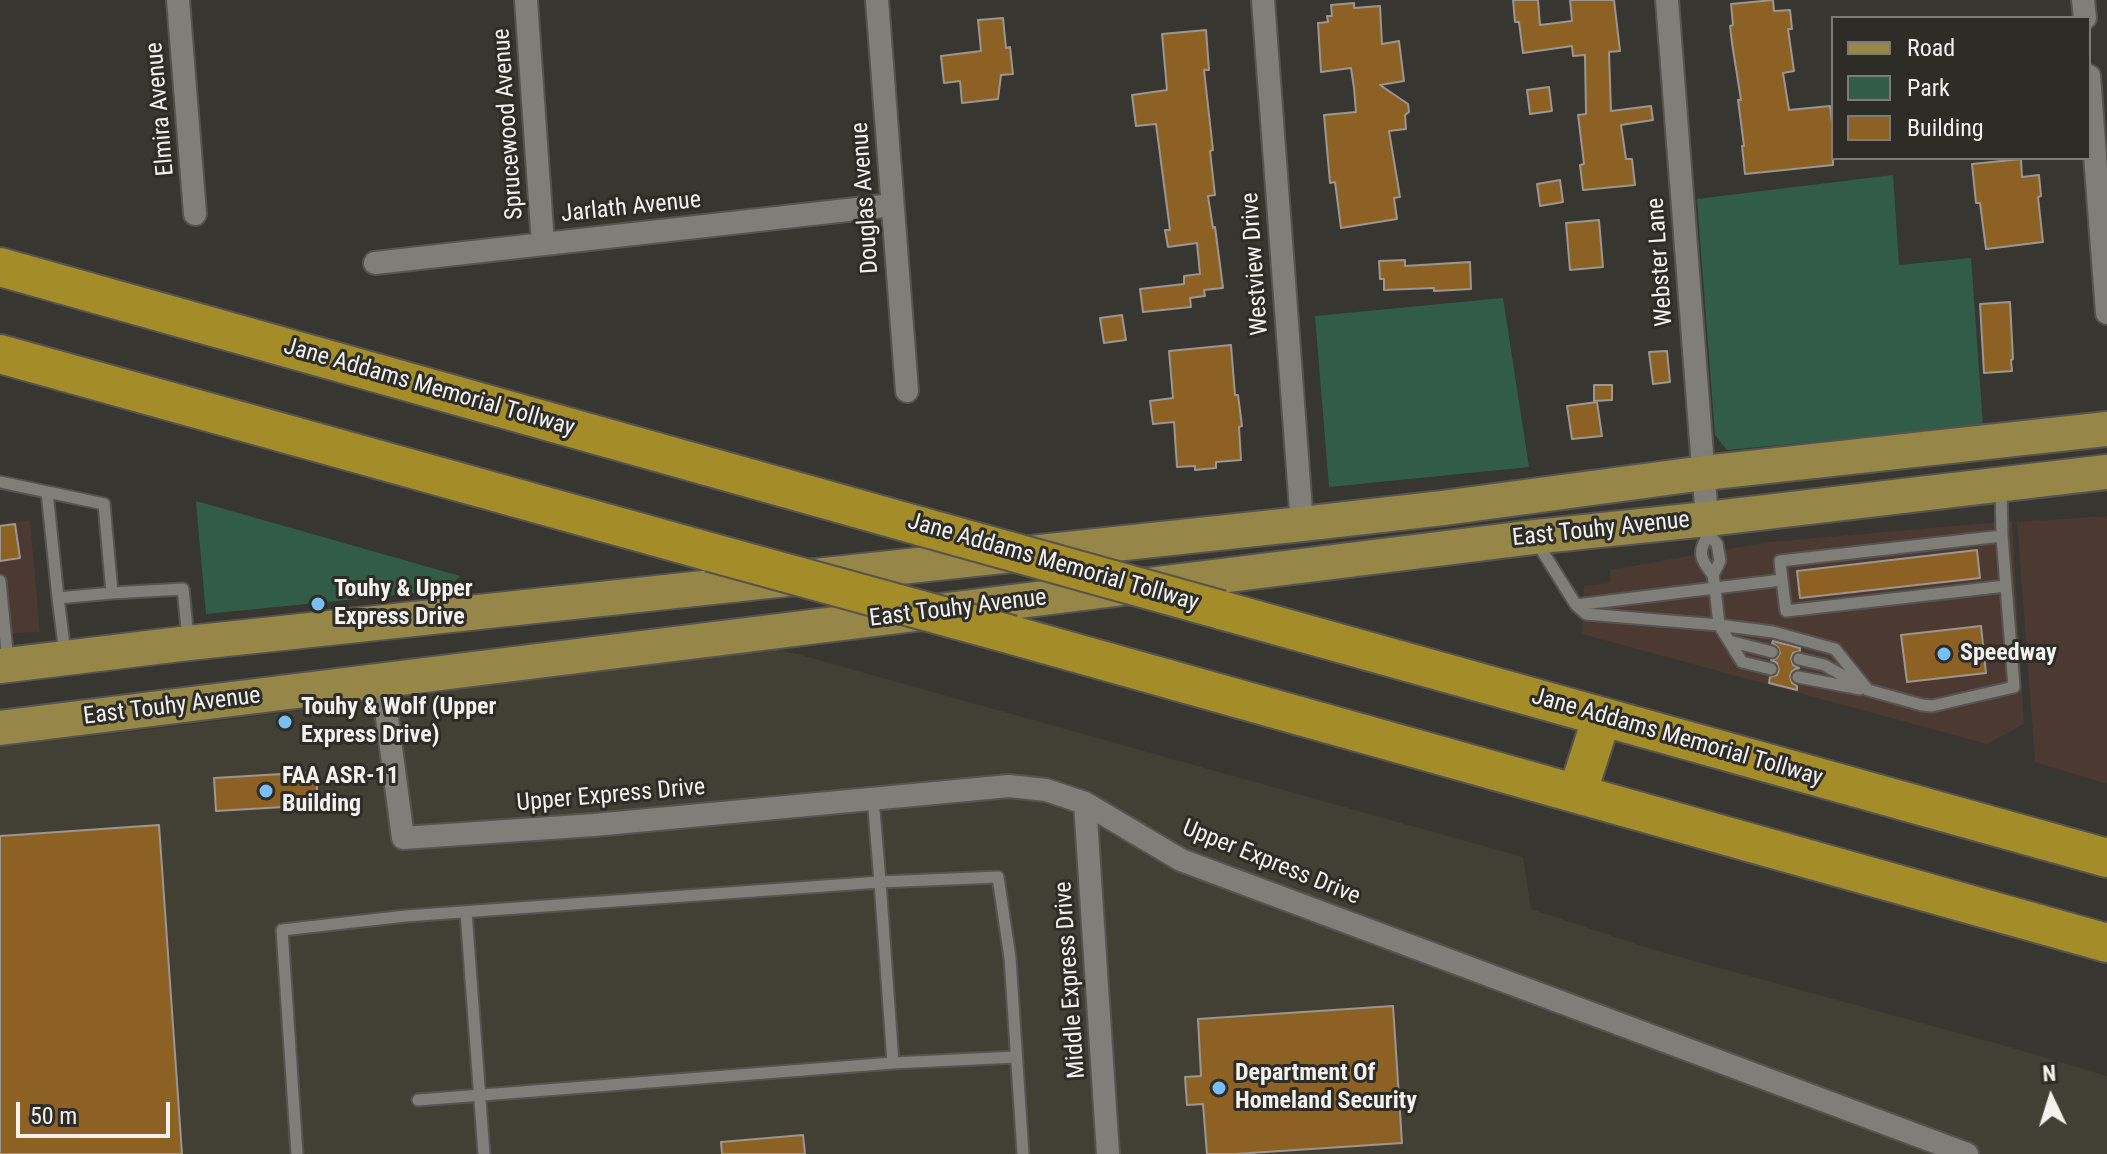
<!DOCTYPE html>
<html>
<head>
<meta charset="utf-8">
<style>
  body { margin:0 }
  #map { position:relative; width:2107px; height:1154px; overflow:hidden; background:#373630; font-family:"Roboto Condensed",sans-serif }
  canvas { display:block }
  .legend { position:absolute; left:1831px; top:16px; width:260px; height:144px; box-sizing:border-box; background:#2d2c26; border:2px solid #7c7b76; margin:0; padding:10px 14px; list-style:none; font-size:24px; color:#f3f2ee }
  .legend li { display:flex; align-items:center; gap:16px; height:40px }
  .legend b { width:40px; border:2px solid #7c7b76 }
  .north { position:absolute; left:2011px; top:1058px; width:80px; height:80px; -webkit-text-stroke:6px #2d2c26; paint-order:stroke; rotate:356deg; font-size:22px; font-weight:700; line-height:32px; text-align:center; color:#f3f2ee }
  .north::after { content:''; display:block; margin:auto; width:28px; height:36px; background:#f3f2ee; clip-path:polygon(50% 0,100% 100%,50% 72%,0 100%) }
  .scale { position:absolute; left:16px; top:1102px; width:154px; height:36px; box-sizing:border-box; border:4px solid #f3f2ee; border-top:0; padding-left:10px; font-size:24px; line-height:28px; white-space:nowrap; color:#f3f2ee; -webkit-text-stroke:6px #2d2c26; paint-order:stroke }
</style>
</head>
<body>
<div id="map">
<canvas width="2107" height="1154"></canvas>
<ul class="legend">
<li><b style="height:10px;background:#968648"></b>Road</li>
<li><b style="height:22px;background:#315d48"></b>Park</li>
<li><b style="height:22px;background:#8d6023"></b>Building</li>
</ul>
<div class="north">N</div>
<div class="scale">50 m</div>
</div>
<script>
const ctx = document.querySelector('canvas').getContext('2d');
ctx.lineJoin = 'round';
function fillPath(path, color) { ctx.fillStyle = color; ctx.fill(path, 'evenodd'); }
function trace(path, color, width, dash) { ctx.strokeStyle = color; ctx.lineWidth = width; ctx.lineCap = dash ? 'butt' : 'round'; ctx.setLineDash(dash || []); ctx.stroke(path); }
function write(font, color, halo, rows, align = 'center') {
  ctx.font = font + ' "Roboto Condensed",sans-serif'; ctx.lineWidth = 6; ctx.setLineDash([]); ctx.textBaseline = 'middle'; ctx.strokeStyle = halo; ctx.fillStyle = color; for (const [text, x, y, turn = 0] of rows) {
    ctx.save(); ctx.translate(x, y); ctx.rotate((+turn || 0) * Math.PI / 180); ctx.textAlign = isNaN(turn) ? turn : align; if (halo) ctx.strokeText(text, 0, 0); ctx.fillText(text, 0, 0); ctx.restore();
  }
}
const commercial = new Path2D(`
  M2107,516V784L2035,762L2017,522Z
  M30,520L40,632L0,634V524Z
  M2012,521L2024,724L1987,744L1582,634L1584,586L1610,583V570L1769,542Z`);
const built = new Path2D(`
  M779,649L1523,857L1531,909L1654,950L2013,1048L2107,1076V1154H0V747L170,727Z`);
const green = new Path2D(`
  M1893,175L1899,265L1971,258L1983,426L1727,450L1715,435L1697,199Z
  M1503,298L1529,467L1329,487L1315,316Z
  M196,502V501L460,576L447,590L206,614Z`);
const building = new Path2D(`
  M1513,0H1538L1540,25L1572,21L1570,0H1614L1620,51L1609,52L1611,111L1651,106L1653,120L1621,125L1626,159H1632L1635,185L1583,190L1580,165L1584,164L1578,115L1586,114L1585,55L1573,56L1572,46L1523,53L1519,22H1515Z
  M1773,0L1774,11L1790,10L1792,29H1788L1794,71L1783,73L1789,110L1830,106L1833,133V165L1745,174L1742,146H1744L1738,100H1741L1732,43L1730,26L1733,25L1731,4Z
  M1354,3V8L1380,6L1382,44L1399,41L1404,81L1380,85L1408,104L1409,112L1405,115L1406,129L1389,131L1400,197L1394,198L1397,219L1341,228L1335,182L1330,183L1324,115L1356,112L1354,88L1351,68L1321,72L1318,23L1328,22L1327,16H1332L1331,5Z
  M1003,18L1006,48L1010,47L1013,74L1001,75L998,99L962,103L960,81L944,83L941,56L981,51L978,20Z
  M1206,30L1209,70H1204L1213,150L1210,151L1215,195L1208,196L1213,228L1215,227L1223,288L1204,290L1205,296L1190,298L1191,307L1143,312L1140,289L1184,284V276L1200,274L1197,243L1168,247L1165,230H1170L1156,124L1136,126L1132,95L1167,90L1162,34Z
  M1549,87L1552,111L1530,114L1527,90Z
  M2021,159L2022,177L2039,175L2041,196L2038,197L2043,242L1986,249L1980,203H1976L1972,164Z
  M1560,180L1563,202L1540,206L1537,184Z
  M1599,220L1603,267L1570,270L1566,223Z
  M1405,260V266L1470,262L1471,289L1434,291V288L1384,290V279H1380L1379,261Z
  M2010,302L2013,359L2011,360L2012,371L1984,373L1980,304Z
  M1122,315L1126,340L1104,343L1100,318Z
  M1231,345L1235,395H1238L1242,426L1239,427L1241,460L1216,462V468L1195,470V466L1177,467L1174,422L1153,424L1150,401L1173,398L1169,351Z
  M1667,351L1670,382L1653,384L1649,352Z
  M1594,385H1612V400L1594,401Z
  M1597,402L1602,436L1572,439L1567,406Z
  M15,524L20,558L0,561V526Z
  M1977,550L1980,578L1800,598L1797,571Z
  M1981,626L1986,673L1907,682L1901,635Z
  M1773,641L1800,648V651L1793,653L1791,658L1793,665L1799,668L1792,671L1790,676L1792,683L1797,686V690L1769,683L1770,677L1777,675L1779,670L1777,663L1771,660L1777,658L1780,653L1778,647L1772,643Z
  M316,772L318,805L216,811L214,778Z
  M159,825L182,1154H0V836Z
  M1393,1006L1402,1143L1235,1154H1207L1203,1104L1187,1105L1185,1077L1201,1076L1198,1019Z
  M803,1135L805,1154H722L721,1142Z`);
const service = new Path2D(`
  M0,482L104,504L112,593L183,589L188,638
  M47,492L58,598L112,593
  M1708,524L1709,534L1717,544L1720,561L1713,575L1715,588L1782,580L1780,561L2002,536
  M1709,534C1697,552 1700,559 1713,575
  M1536,541L1576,605L1586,614L1719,625L1742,662L1771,669
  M1782,580L1786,611L2006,586
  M0,581L4,622
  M58,598L65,653
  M1576,605L1715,588L1719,625L1773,632L1835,649L1868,690L1922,705L1932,706L2014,687L2002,536L2001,487
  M0,622H4L8,661
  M1729,641L1772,652
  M1799,659L1824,665L1860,685
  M1798,677L1860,689
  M873,798L880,882L998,877L1010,958L1023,1154
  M466,912L484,1154
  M418,1100L893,1063
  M297,1154L282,930L406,916L880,882L893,1063L1016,1057`);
const minor = new Path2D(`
  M178,0L195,214
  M526,0L543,244
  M877,0L907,391
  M1263,0L1302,524
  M1667,0L1707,519
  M2083,0L2085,18
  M2089,76L2107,313
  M375,263L892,205
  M382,680L403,838L594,825L1009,786L1046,790L1085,803L1181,860L1967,1154
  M1085,803L1108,1154`);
const primary = new Path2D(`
  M0,666L189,643L1302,524L1443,508L1704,473L2107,429
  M0,728L1534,537L1707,519L2107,472`);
const motorway = new Path2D(`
  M0,267L923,527
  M0,354L710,552
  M1221,610L2107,858
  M1012,635L2107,943
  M1577,794L1602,717`);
const motorwayBridge = new Path2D(`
  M923,527L1221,610
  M710,552L1012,635`);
const markers = [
  [318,604,8,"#78bff7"],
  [1944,654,8,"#78bff7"],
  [285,722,8,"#78bff7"],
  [266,791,8,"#78bff7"],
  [1219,1088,8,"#78bff7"]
];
const streetNames = [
  ["Elmira Avenue",161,109,-95],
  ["Sprucewood Avenue",509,124,-94],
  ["Douglas Avenue",866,198,-94],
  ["Jarlath Avenue",631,208,-6],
  ["Webster Lane",1661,262,-94],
  ["Westview Drive",1256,264,-94],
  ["Jane Addams Memorial Tollway",429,388,16],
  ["East Touhy Avenue",1601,530,-6],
  ["Jane Addams Memorial Tollway",1053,563,16],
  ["East Touhy Avenue",958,609,-7],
  ["East Touhy Avenue",172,707,-7],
  ["Jane Addams Memorial Tollway",1677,738,16],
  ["Upper Express Drive",611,796,-5],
  ["Upper Express Drive",1271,863,22],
  ["Middle Express Drive",1071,980,-94]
];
const poiNames = [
  ["Touhy & Upper",334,590],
  ["Express Drive",334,618],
  ["Speedway",1960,654],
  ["Touhy & Wolf (Upper",301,708],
  ["Express Drive)",301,736],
  ["FAA ASR-11",282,777],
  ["Building",282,805],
  ["Department Of",1235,1074],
  ["Homeland Security",1235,1102]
];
fillPath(commercial, '#4c3931');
fillPath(built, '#424034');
fillPath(green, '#315d48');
fillPath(building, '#8d6023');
trace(building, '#9c9691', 2);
trace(service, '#565450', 15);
trace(minor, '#565450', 26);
trace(primary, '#565450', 38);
trace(motorway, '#565450', 42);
trace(service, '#807e78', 11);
trace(minor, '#807e78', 22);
trace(primary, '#968648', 34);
trace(motorway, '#a48c28', 38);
trace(motorwayBridge, '#565450', 42, []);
trace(motorwayBridge, '#a48c28', 38);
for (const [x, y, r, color] of markers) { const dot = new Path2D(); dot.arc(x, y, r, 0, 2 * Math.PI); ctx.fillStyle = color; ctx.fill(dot); trace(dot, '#2d2c26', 3); }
write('24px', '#f3f2ee', '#2d2c26', streetNames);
write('bold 24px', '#f3f2ee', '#2d2c26', poiNames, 'left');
</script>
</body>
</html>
